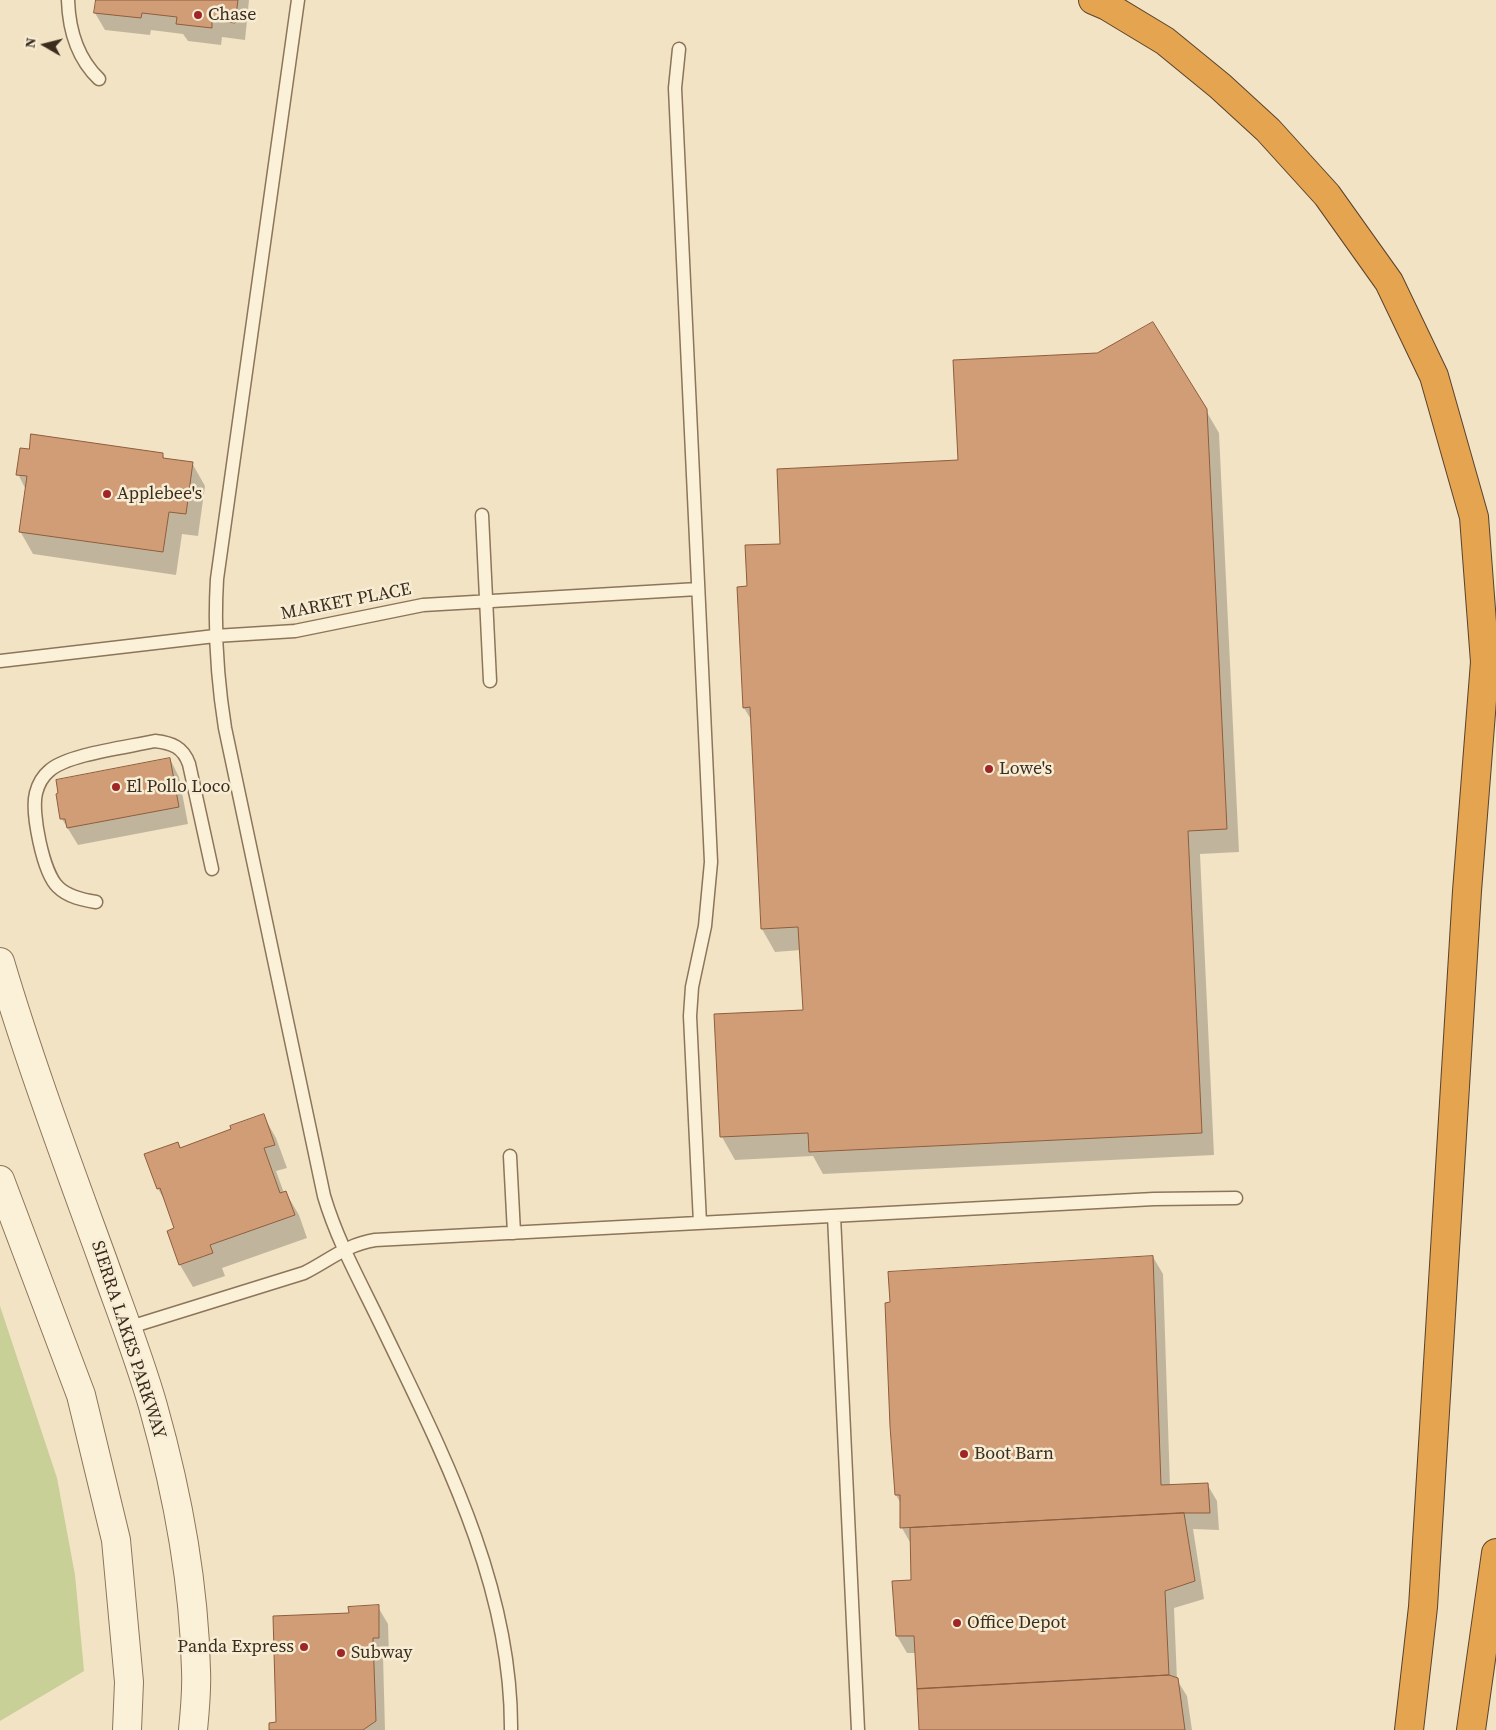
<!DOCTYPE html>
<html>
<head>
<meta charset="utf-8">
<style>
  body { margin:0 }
  #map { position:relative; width:1496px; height:1730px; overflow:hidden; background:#f1e3c4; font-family:"Source Serif 4",serif }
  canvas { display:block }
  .north { position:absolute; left:20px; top:20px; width:50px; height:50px; -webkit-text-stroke:4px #f7edd4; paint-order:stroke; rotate:278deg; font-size:14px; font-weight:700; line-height:20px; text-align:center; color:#3b2c1e }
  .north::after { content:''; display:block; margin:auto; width:18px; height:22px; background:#3b2c1e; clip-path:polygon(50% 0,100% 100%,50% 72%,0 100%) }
</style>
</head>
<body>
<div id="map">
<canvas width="1496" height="1730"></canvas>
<div class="north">N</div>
</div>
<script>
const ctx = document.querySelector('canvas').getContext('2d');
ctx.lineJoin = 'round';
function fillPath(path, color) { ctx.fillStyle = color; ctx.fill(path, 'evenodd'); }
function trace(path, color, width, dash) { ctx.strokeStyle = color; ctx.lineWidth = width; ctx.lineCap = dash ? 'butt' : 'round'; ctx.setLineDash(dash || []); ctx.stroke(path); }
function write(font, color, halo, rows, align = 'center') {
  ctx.font = font + ' "Source Serif 4",serif'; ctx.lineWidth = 5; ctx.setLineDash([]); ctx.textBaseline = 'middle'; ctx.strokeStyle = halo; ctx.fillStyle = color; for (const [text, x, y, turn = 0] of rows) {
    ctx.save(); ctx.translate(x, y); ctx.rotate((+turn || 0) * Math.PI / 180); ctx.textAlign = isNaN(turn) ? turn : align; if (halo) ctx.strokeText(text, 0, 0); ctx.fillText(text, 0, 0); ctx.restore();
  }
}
const green = new Path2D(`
  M0,1306L57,1478L75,1575L84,1671L0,1721Z`);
const shadow = new Path2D(`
  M97,0H249L245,40L222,37L221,45L188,41L183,34L151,30L150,35L105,30L95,13Z
  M1205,409L1219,433L1239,852L1200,854L1214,1155L823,1174L813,1156L735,1160L722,1137L716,1016L804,1011L801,950L775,952L762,929L752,721L744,708L749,587L782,545L959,462Z
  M162,455L165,459L192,463L205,486L198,536L182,534L176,575L33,554L20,531L26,490L18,474Z
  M170,759L179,777L188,824L78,845L62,819Z
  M263,1115L276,1138L287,1168L276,1171L284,1193H286L299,1215L307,1238L222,1268L225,1276L193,1287L180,1265L175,1229L167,1204L158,1189L145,1155L178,1143L181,1148L232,1130Z
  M1153,1257L1163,1274L1170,1486L1207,1484L1217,1501L1219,1530L1193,1529L1204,1599L1174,1608L1177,1680L1187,1696L1192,1730H920L916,1653H907L897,1636L912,1581L911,1544L902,1528L901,1504L896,1495L886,1304Z
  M378,1607L388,1624L389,1655H383L385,1730H271L277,1723L350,1614Z`);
const building = new Path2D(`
  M96,0H238L235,23L212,20V28L176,24L177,17L142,13L141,18L94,13Z
  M1153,322L1207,409L1227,829L1188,831L1202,1133L809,1152L808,1133L720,1137L714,1014L803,1010L798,927L761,929L750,707L743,708L737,587L747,586L745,545L780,544L777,469L958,460L953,360L1097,353Z
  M31,434L163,453V458L193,462L186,514L169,512L163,552L19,532L27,476L16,475L20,448L29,449Z
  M170,758L179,807L67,828L65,819H60L56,794L58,793L56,780Z
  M264,1114L275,1145L264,1148L280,1193L286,1191L295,1215L210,1245L213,1253L179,1265L167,1231L174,1228L160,1188L157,1189L144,1154L178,1142L180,1148L231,1129L230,1126Z
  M1153,1256L1161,1485L1208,1483L1210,1513H1184L900,1528V1495H895L890,1426L885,1303L890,1302L888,1272Z
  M1184,1513L1195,1581L1165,1591L1169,1675L917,1689L914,1636H896L892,1581L911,1580L910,1528Z
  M379,1605V1638H373L376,1721L363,1730H269V1723L276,1722L273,1616L349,1613L348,1607Z
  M1169,1675L1178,1678L1185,1730H919L917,1689Z`);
const service = new Path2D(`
  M68,0C69,30 77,58 99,79
  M298,0L217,579C214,630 217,678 225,728L324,1196C338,1243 361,1283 382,1327C443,1454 512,1585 511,1730
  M679,49L675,88L711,862L705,926L692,987L690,1016L700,1223
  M482,515L490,681
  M0,661L215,636L295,631L423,605L698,589
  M96,902C83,900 68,897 58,887C43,873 31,812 36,793C38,785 43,776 49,771C67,754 129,747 155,741C172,743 183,747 189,764L212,869
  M510,1156L514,1233
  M834,1216L858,1730
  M127,1328L304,1273C330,1260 345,1245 375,1240L1154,1199L1236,1198`);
const tertiary = new Path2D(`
  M0,962C30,1063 67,1162 103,1261C120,1309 139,1357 153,1406C177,1491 194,1581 196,1670C197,1690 195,1710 193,1730
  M0,1180L81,1395L116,1540L129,1682L127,1730`);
const motorway = new Path2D(`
  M1093,0L1107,6L1165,41L1220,86L1268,130L1327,195L1389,282L1434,376L1474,517L1485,662L1467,891L1423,1607L1409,1730
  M1471,1730L1496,1553`);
const markers = [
  [198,15,5,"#9f2526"],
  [107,494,5,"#9f2526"],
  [989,769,5,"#9f2526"],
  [116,787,5,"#9f2526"],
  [964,1454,5,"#9f2526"],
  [957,1623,5,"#9f2526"],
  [304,1647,5,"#9f2526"],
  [341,1653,5,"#9f2526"]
];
const poiNames = [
  ["Chase",208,15],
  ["Applebee's",117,494],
  ["Lowe's",999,769],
  ["El Pollo Loco",126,787],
  ["Boot Barn",974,1454],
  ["Office Depot",967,1623],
  ["Panda Express",294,1647,"right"],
  ["Subway",351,1653]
];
const streetNames = [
  ["MARKET PLACE",346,602,-11],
  ["SIERRA LAKES PARKWAY",128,1340,72]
];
fillPath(green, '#c9d097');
fillPath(shadow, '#0003');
fillPath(building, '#d19d77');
trace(building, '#8d5d3d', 1);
trace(service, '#8c7559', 15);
trace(tertiary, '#8c7559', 30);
trace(motorway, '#5a422d', 30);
trace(service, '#fbf0d8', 12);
trace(tertiary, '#fbf0d8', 28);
trace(motorway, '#e4a450', 28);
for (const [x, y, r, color] of markers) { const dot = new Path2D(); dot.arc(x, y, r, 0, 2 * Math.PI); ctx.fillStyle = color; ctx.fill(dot); trace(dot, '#f7edd4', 2); }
write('18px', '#3b2c1e', '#f7edd4', poiNames, 'left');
write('18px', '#3b2c1e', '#f7edd4', streetNames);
</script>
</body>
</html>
